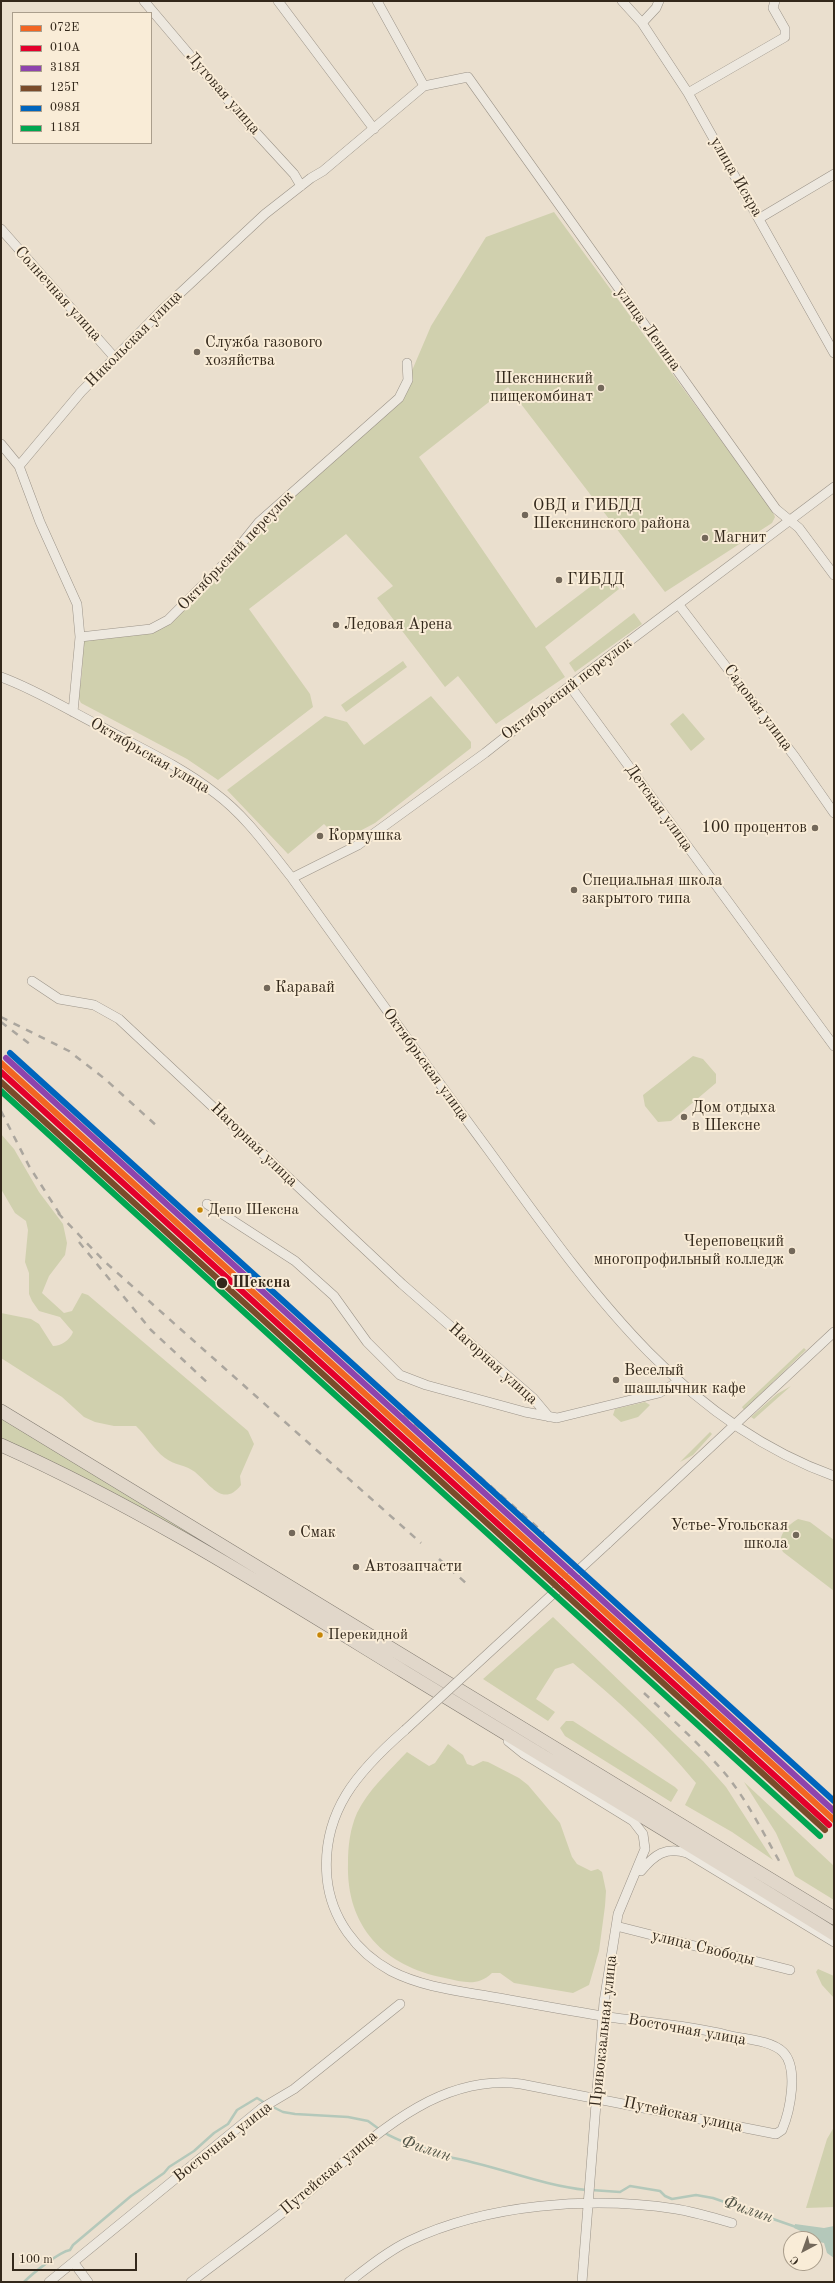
<!DOCTYPE html>
<html>
<head>
<meta charset="utf-8">
<style>
  body { margin:0 }
  #map { position:relative; width:835px; height:2283px; overflow:hidden; background:#eadfce; font-family:"Old Standard TT",serif }
  canvas { display:block }
  .frame { position:absolute; inset:0; border:2px solid #33281b; pointer-events:none }
  .legend { position:absolute; left:12px; top:12px; width:140px; height:132px; box-sizing:border-box; background:#f9ecd7; border:1px solid #aa9e8c; margin:0; padding:5px 7px; list-style:none; font-size:12px; color:#33281b }
  .legend li { display:flex; align-items:center; gap:8px; height:20px }
  .legend b { width:20px; border:1px solid #aa9e8c }
  .north { position:absolute; left:783px; top:2231px; width:40px; height:40px; box-sizing:border-box; background:#f9ecd7; border:1px solid #aa9e8c; border-radius:50%; rotate:221deg; font-size:11px; font-weight:700; line-height:16px; text-align:center; color:#33281b }
  .north::after { content:''; display:block; margin:auto; width:14px; height:18px; background:#73685a; clip-path:polygon(50% 0,100% 100%,50% 72%,0 100%) }
  .scale { position:absolute; left:12px; top:2253px; width:125px; height:18px; box-sizing:border-box; border:2px solid #33281b; border-top:0; padding-left:5px; font-size:12px; line-height:14px; white-space:nowrap; color:#33281b; -webkit-text-stroke:3px #f9ecd7; paint-order:stroke }
</style>
</head>
<body>
<div id="map">
<canvas width="835" height="2283"></canvas>
<div class="frame"></div>
<ul class="legend">
<li><b style="height:5px;background:#f26522"></b>072Е</li>
<li><b style="height:5px;background:#e4002b"></b>010А</li>
<li><b style="height:5px;background:#8e44ad"></b>318Я</li>
<li><b style="height:5px;background:#7a4b2a"></b>125Г</li>
<li><b style="height:5px;background:#0065bd"></b>098Я</li>
<li><b style="height:5px;background:#00a651"></b>118Я</li>
</ul>
<div class="north">С</div>
<div class="scale">100 m</div>
</div>
<script>
const ctx = document.querySelector('canvas').getContext('2d');
ctx.lineJoin = 'round';
function fillPath(path, color) { ctx.fillStyle = color; ctx.fill(path, 'evenodd'); }
function trace(path, color, width, dash) { ctx.strokeStyle = color; ctx.lineWidth = width; ctx.lineCap = dash ? 'butt' : 'round'; ctx.setLineDash(dash || []); ctx.stroke(path); }
function write(font, color, halo, rows, align = 'center') {
  ctx.font = font + ' "Old Standard TT",serif'; ctx.lineWidth = 4; ctx.setLineDash([]); ctx.textBaseline = 'middle'; ctx.strokeStyle = halo; ctx.fillStyle = color; for (const [text, x, y, turn = 0] of rows) {
    ctx.save(); ctx.translate(x, y); ctx.rotate((+turn || 0) * Math.PI / 180); ctx.textAlign = isNaN(turn) ? turn : align; if (halo) ctx.strokeText(text, 0, 0); ctx.fillText(text, 0, 0); ctx.restore();
  }
}
const green = new Path2D(`
  M554,212L772,510L775,517L772,523L665,592L508,387L419,457L536,628L607,574L619,589L545,647L565,677L496,724L458,676L445,687L377,598L393,586L346,534L249,609L310,694L313,707L218,780L187,759L81,703L78,697L82,674L83,640L150,633L270,517L366,430L408,380L431,326L486,237Z
  M634,613L642,624L575,672L569,663Z
  M403,661L407,667L346,712L341,705Z
  M431,696L471,742V748L375,823L341,841L324,824L288,854L227,790L325,716L347,722L364,745Z
  M683,713L705,739L691,751L670,724Z
  M693,1056L703,1059L716,1074V1083L671,1121L658,1122L645,1106L643,1095Z
  M1,1134L14,1149L39,1192L63,1224L67,1243L65,1255L49,1276L42,1293L64,1313L72,1311L82,1293L88,1295L248,1431L254,1444L240,1476L241,1485C223,1508 210,1484 195,1472C186,1465 174,1465 165,1458C153,1449 147,1436 136,1426H114L95,1422L84,1417L62,1397L1,1358V1313L31,1319L39,1324L53,1346C61,1346 70,1340 73,1332L60,1317L39,1311L32,1301L29,1294V1273L25,1262L28,1230L26,1221L15,1213L1,1189Z
  M804,1348L806,1350L744,1410L742,1407Z
  M791,1386L754,1419L751,1417L777,1394Z
  M645,1402L650,1405L638,1417L621,1422L613,1415L615,1409Z
  M1,1418L235,1560V1562L1,1440Z
  M710,1432L712,1434L693,1455L680,1462Z
  M798,1519L810,1522L834,1540V1591L783,1552C776,1537 785,1527 798,1519Z
  M553,1617L703,1761L726,1787L773,1860L732,1832L685,1805L696,1783C659,1738 617,1700 573,1663L555,1669L536,1699L555,1712L548,1721L483,1679Z
  M566,1721H573L675,1787L678,1790L671,1802L565,1736L560,1728Z
  M448,1744L463,1755L467,1764L473,1766L483,1761L488,1762L519,1778L528,1785L560,1823L572,1857L577,1864L591,1871L598,1869L602,1872L606,1891L605,1906L599,1951L589,1985L573,1993L514,1983L500,1973H492C477,1987 464,1982 445,1978C384,1966 346,1927 348,1863C348,1846 350,1829 357,1813C368,1790 390,1770 407,1752L429,1766L435,1763Z
  M744,1782L834,1866V1900L795,1876L776,1833Z
  M818,1969L834,1976V1998L822,1985L816,1972Z
  M834,2127V2207L806,2208L827,2139Z`);
const water = new Path2D(`
  M795,2224L824,2228L834,2226V2258L827,2253L824,2243L815,2241V2239H806L805,2233L794,2228Z`);
const stream = new Path2D(`
  M271,2106L283,2112L295,2114L348,2117L368,2121L379,2129
  M384,2132C394,2140 435,2153 447,2152L448,2157C495,2165 539,2185 586,2190
  M591,2190L620,2192L630,2186L660,2191L665,2196L672,2199L696,2195L713,2198L796,2227
  M24,2282C33,2273 59,2252 70,2250L73,2245L131,2196L164,2173L169,2167L194,2151L214,2133L228,2124L237,2110L257,2098L265,2103`);
const minor = new Path2D(`
  M144,1L249,125L294,174L301,186
  M278,1L374,129
  M377,1L424,86
  M622,1L642,23L688,93L834,353
  M642,23L656,8L659,1
  M688,93L785,37V29L773,8L775,1
  M760,218L834,174
  M1,229L115,358
  M1,444L19,466
  M679,605L795,757L834,813
  M80,637L151,629L168,620L230,558L259,522L399,398L408,380L407,363
  M1,677C34,689 65,708 96,724C136,746 179,765 215,793C246,816 268,848 292,878C357,968 421,1059 487,1148C582,1278 675,1419 834,1476
  M570,686L834,1046
  M73,712L80,637L77,604L40,522L19,466L81,392L162,310L265,214L311,178L323,171L424,86L468,77L776,509L799,528L834,575
  M292,878L358,845L485,753L575,682L834,487
  M32,981L59,999L94,1005L119,1019L402,1284L533,1398L549,1417
  M207,1204L295,1261L334,1296L367,1342L400,1375L426,1385L525,1412L557,1418L659,1393L678,1382
  M607,1544L834,1332
  M508,1741L524,1754L633,1821L643,1834L645,1849L618,1914L604,2002L582,2282
  M641,1871C654,1855 666,1846 687,1853L834,1942
  M616,1926L790,1970
  M74,2263L88,2282
  M49,2282L262,2108L294,2089L400,2004
  M191,2282C225,2256 261,2230 295,2203C360,2151 429,2072 521,2084L776,2134L782,2130C790,2111 799,2068 783,2052C771,2040 743,2039 727,2035C691,2026 653,2023 616,2018C575,2012 534,2004 493,1997C459,1991 422,1987 391,1971C356,1952 331,1918 327,1878C321,1812 358,1771 405,1730
  M349,2282C367,2268 388,2251 409,2241C487,2204 591,2196 676,2209C695,2212 714,2218 732,2223`);
const highway = new Path2D(`
  M1,1411L834,1918
  M1,1445C142,1508 272,1591 403,1671C547,1759 691,1845 834,1934`);
const rail = new Path2D(`
  M1,1017L69,1051L105,1079L158,1127
  M1,1022L31,1045
  M1,1111L29,1166L61,1216
  M58,1213L104,1261L421,1543
  M79,1242L151,1330L210,1385
  M392,1407L454,1454L544,1533
  M439,1559L467,1584
  M644,1693C673,1720 703,1747 728,1777C749,1804 765,1836 782,1866`);
const minorBridge = new Path2D(`
  M405,1730L607,1544`);
const rail1 = new Path2D(`
  M1,1063L834,1820`);
const rail2 = new Path2D(`
  M1,1072L829,1825`);
const rail3 = new Path2D(`
  M6,1058L834,1811`);
const rail4 = new Path2D(`
  M1,1082L825,1830`);
const rail5 = new Path2D(`
  M10,1053L834,1801`);
const rail6 = new Path2D(`
  M1,1091L820,1836`);
const markers = [
  [197,352,4,"#73685a"],
  [601,388,4,"#73685a"],
  [525,515,4,"#73685a"],
  [705,538,4,"#73685a"],
  [559,580,4,"#73685a"],
  [336,625,4,"#73685a"],
  [815,828,4,"#73685a"],
  [320,836,4,"#73685a"],
  [574,890,4,"#73685a"],
  [267,988,4,"#73685a"],
  [684,1117,4,"#73685a"],
  [200,1210,3.5,"#c68607"],
  [792,1251,4,"#73685a"],
  [222,1283,6,"#33281b"],
  [616,1380,4,"#73685a"],
  [292,1533,4,"#73685a"],
  [796,1535,4,"#73685a"],
  [356,1567,4,"#73685a"],
  [320,1635,3.5,"#c68607"]
];
const busNames = [
  ["Депо Шексна",208,1210],
  ["Перекидной",328,1635]
];
const streetNames = [
  ["Луговая улица",223,93,49],
  ["улица Искра",736,177,60],
  ["Солнечная улица",58,294,48],
  ["улица Ленина",648,329,54],
  ["Никольская улица",134,339,-45],
  ["Октябрьский переулок",236,551,-46],
  ["Октябрьский переулок",567,689,-37],
  ["Садовая улица",758,708,53],
  ["Октябрьская улица",150,756,30],
  ["Детская улица",659,808,54],
  ["Октябрьская улица",426,1065,54],
  ["Нагорная улица",254,1145,44],
  ["Нагорная улица",493,1364,42],
  ["улица Свободы",703,1948,14],
  ["Восточная улица",687,2030,10],
  ["Привокзальная улица",604,2031,-84],
  ["Путейская улица",683,2115,12],
  ["Восточная улица",223,2142,-38],
  ["Путейская улица",329,2173,-40]
];
const poiNames = [
  ["Служба газового",205,343],
  ["хозяйства",205,361],
  ["Шекснинский",593,379,"right"],
  ["пищекомбинат",593,397,"right"],
  ["ОВД и ГИБДД",533,506],
  ["Шекснинского района",533,524],
  ["Магнит",713,538],
  ["ГИБДД",567,580],
  ["Ледовая Арена",344,625],
  ["100 процентов",807,828,"right"],
  ["Кормушка",328,836],
  ["Специальная школа",582,881],
  ["закрытого типа",582,899],
  ["Каравай",275,988],
  ["Дом отдыха",692,1108],
  ["в Шекснe",692,1126],
  ["Череповецкий",784,1242,"right"],
  ["многопрофильный колледж",784,1260,"right"],
  ["Веселый",624,1371],
  ["шашлычник кафе",624,1389],
  ["Устье-Угольская",788,1526,"right"],
  ["школа",788,1544,"right"],
  ["Смак",300,1533],
  ["Автозапчасти",364,1567]
];
const stopNames = [
  ["Шексна",232,1283]
];
const waterNames = [
  ["Филин",426,2149,18],
  ["Филин",748,2210,19]
];
fillPath(green, '#d0d0ae');
fillPath(water, '#b4c8ba');
trace(stream, '#b4c8ba', 2.5);
trace(minor, '#9b9388', 10);
trace(highway, '#817a70', 14);
trace(minor, '#ede8df', 9);
trace(highway, '#e1d7ca', 13);
trace(rail, '#aba69e', 2.5, [7, 7]);
trace(minorBridge, '#9b9388', 10, []);
trace(minorBridge, '#ede8df', 9);
trace(rail1, '#f26522', 6);
trace(rail2, '#e4002b', 6);
trace(rail3, '#8e44ad', 6);
trace(rail4, '#7a4b2a', 6);
trace(rail5, '#0065bd', 6);
trace(rail6, '#00a651', 6);
for (const [x, y, r, color] of markers) { const dot = new Path2D(); dot.arc(x, y, r, 0, 2 * Math.PI); ctx.fillStyle = color; ctx.fill(dot); trace(dot, '#f9ecd7', 1.5); }
write('15px', '#33281b', '#f9ecd7', busNames, 'left');
write('16px', '#33281b', '#f9ecd7', streetNames);
write('16px', '#33281b', '#f9ecd7', poiNames, 'left');
write('bold 16px', '#33281b', '#f9ecd7', stopNames, 'left');
write('italic 17px', '#535548', '#f9ecd7', waterNames);
</script>
</body>
</html>
